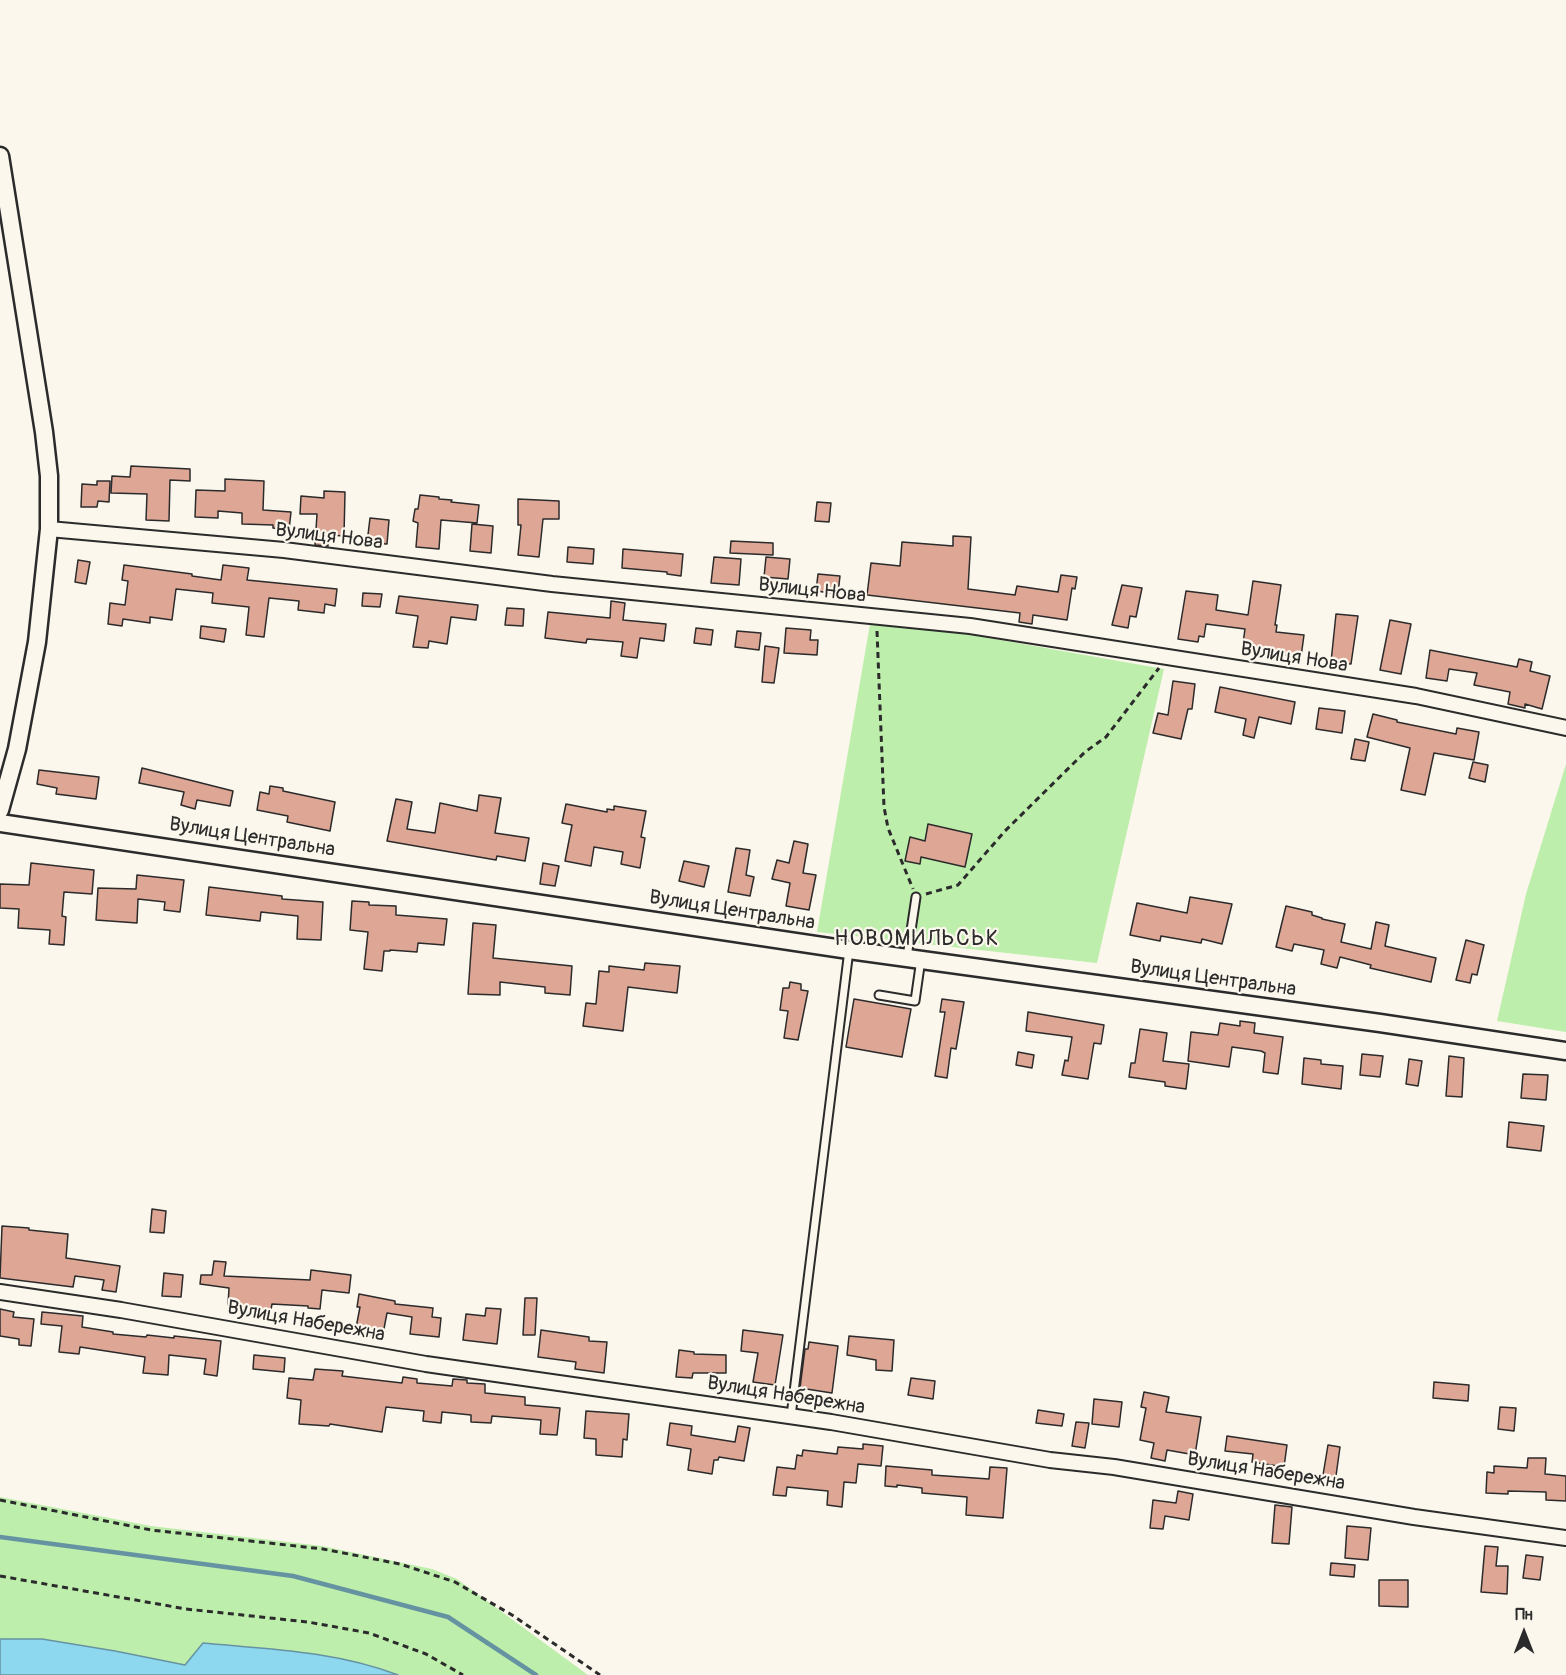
<!DOCTYPE html>
<html>
<head>
<meta charset="utf-8">
<style>
  body { margin:0 }
  #map { position:relative; width:1566px; height:1675px; overflow:hidden; background:#fbf7ec; font-family:Pangolin,sans-serif }
  canvas { display:block }
  .north { position:absolute; left:1494px; top:1603px; width:60px; height:60px; -webkit-text-stroke:4px #fbf7ec; paint-order:stroke; rotate:0deg; font-size:16px; font-weight:700; line-height:24px; text-align:center; color:#2b2b2b }
  .north::after { content:''; display:block; margin:auto; width:21px; height:27px; background:#2b2b2b; clip-path:polygon(50% 0,100% 100%,50% 72%,0 100%) }
</style>
</head>
<body>
<div id="map">
<canvas width="1566" height="1675"></canvas>
<div class="north">Пн</div>
</div>
<script>
const ctx = document.querySelector('canvas').getContext('2d');
ctx.lineJoin = 'round';
function fillPath(path, color) { ctx.fillStyle = color; ctx.fill(path, 'evenodd'); }
function trace(path, color, width, dash) { ctx.strokeStyle = color; ctx.lineWidth = width; ctx.lineCap = dash ? 'butt' : 'round'; ctx.setLineDash(dash || []); ctx.stroke(path); }
function write(font, color, halo, rows, align = 'center') {
  ctx.font = font + ' Pangolin,sans-serif'; ctx.lineWidth = 4.5; ctx.setLineDash([]); ctx.textBaseline = 'middle'; ctx.strokeStyle = halo; ctx.fillStyle = color; for (const [text, x, y, turn = 0] of rows) {
    ctx.save(); ctx.translate(x, y); ctx.rotate((+turn || 0) * Math.PI / 180); ctx.textAlign = isNaN(turn) ? turn : align; if (halo) ctx.strokeText(text, 0, 0); ctx.fillText(text, 0, 0); ctx.restore();
  }
}
const green = new Path2D(`
  M870,624L961,633L1164,669L1097,963L817,932Z
  M1566,764V1032L1497,1021L1526,894Z
  M0,1497L151,1526L322,1546L432,1569L457,1579L588,1675H398L380,1668L185,1665L115,1651L42,1639H0Z`);
const water = new Path2D(`
  M0,1639H42L115,1651L185,1665L203,1643C268,1649 336,1651 398,1675H0Z`);
const stream = new Path2D(`
  M0,1537L293,1576L448,1617L536,1675`);
const building = new Path2D(`
  M131,466L190,469V481L170,480L169,521L146,520L147,494L111,493L112,476L130,477Z
  M225,479L264,481L263,510L291,512L289,530L273,528V525L242,524V513L218,511V518L195,517L196,490L225,491Z
  M97,481H110L109,502L98,501L97,507H81L82,484L97,485Z
  M324,491L345,492L344,536L329,535L328,546L315,545L317,514H300L301,496L324,498Z
  M420,495L439,497V499L452,500L451,502L479,505L477,523L441,520L439,549L416,547L418,523L413,521L415,509H418Z
  M518,499L559,501V519H543L539,557L518,555L521,525H518Z
  M817,502L831,503L829,522L815,521Z
  M370,518L389,520L387,544L367,543Z
  M472,524L493,526L491,553L470,551Z
  M953,536L971,537L968,589L1015,595L1017,586L1058,592L1061,575L1077,577L1075,589L1072,588L1067,620L1033,615L1032,624L1019,622L1020,613L867,595L871,563L900,566L902,542L953,546Z
  M731,541L773,543V555L730,553Z
  M568,547L594,549L593,564L567,562Z
  M623,549L683,554L681,576L667,574V572L622,568Z
  M714,557L741,559L739,585L711,583Z
  M766,557L790,559L788,579L764,577Z
  M78,560L90,562L86,584L75,582Z
  M124,565L192,574V576L221,580L223,565L249,568L247,580L337,589L335,606L325,604L324,613L298,610L299,601L269,598L264,637L246,635L249,607L212,603L213,593L176,589L172,620L150,617V623L123,619L122,626L108,624L110,603L125,605L128,581L122,580Z
  M818,574L840,576L838,594L816,591Z
  M1253,581L1281,585L1275,625H1277L1276,632L1304,635L1301,657L1242,650L1245,629L1206,624L1204,637L1199,636L1198,642L1178,639L1186,591L1218,595L1216,610L1248,615Z
  M1122,585L1142,588L1136,617L1130,616L1128,628L1112,625Z
  M363,593L382,594L380,607L362,606Z
  M399,596L478,605L476,620L451,617L447,644L429,641L428,648L413,647L418,616L396,613Z
  M611,601L625,603L623,620L666,624L664,641L640,638L637,658L621,656L623,642L587,639L586,643L545,638L548,612L610,618Z
  M507,608L524,609L523,626L505,625Z
  M1336,614L1358,616L1351,664L1331,662Z
  M1390,620L1411,624L1401,674L1380,670Z
  M201,626L226,629L224,642L200,638Z
  M696,628L713,630L711,645L694,643Z
  M786,628L811,630L810,640H818L817,655L784,653Z
  M737,631L761,633L759,650L735,647Z
  M765,646L779,648L774,683L762,682Z
  M1430,650L1517,667L1519,659L1532,662L1530,671L1550,676L1542,709L1525,704V708L1508,704L1510,692L1474,685L1477,673L1449,669L1447,681L1426,678Z
  M1173,681L1195,684L1192,709H1188L1181,739L1153,733L1158,713L1168,715Z
  M1220,687L1295,702L1291,724L1259,717L1254,738L1243,735L1246,719L1215,712Z
  M1319,708L1345,711L1342,733L1316,729Z
  M1373,714L1397,720V722L1456,734L1457,728L1479,732L1474,760L1434,753L1425,795L1401,790L1410,748L1367,737Z
  M1355,739L1369,742L1365,761L1351,759Z
  M1473,762L1488,765L1485,782L1469,778Z
  M142,768L233,791L230,806L197,800L195,809L181,805L184,792L139,783Z
  M39,770L99,777L96,799L56,794L57,788L37,784Z
  M270,786L283,788V791L335,802L330,831L287,822L288,816L257,810L260,792L269,794Z
  M479,795L501,798L495,833L529,838L525,861L497,856L496,860L387,841L396,799L412,802L407,829L435,833L440,803L477,811Z
  M566,804L607,812V809L614,810V806L646,811L641,837L645,838L640,868L621,864L623,852L594,847L591,866L565,861L572,825L562,823Z
  M928,824L972,834L965,867L921,857L920,864L905,861L910,837L925,841Z
  M794,841L808,844L803,873L816,875L809,910L786,906L790,883L772,879L777,860L789,863Z
  M736,848L750,850L746,875L754,877L750,896L728,892Z
  M684,861L709,866L704,887L679,881Z
  M31,863L94,870L92,894L64,892L62,916L66,917L64,945L49,944L50,930L18,928L19,909L0,908V884L29,885Z
  M543,863L559,866L555,886L540,884Z
  M137,875L184,880L180,912L164,910L165,902L138,899L137,923L96,920L98,888L136,889Z
  M209,887L282,896V899L323,902L321,940L297,939L298,916L261,912L260,921L206,915Z
  M1190,897L1232,904L1222,944L1202,939L1201,943L1161,936L1160,941L1130,935L1137,903L1187,913Z
  M352,901L369,902V905L396,906V915L447,919L444,945L418,943L417,952L390,950V951H384L382,971L364,969L368,932L350,930Z
  M1286,906L1312,912V915L1322,918V919L1345,924L1341,942L1371,949L1376,922L1389,925L1385,946L1436,958L1431,982L1370,968L1371,965L1340,957L1337,968L1321,964L1324,950L1294,944L1292,951L1276,947Z
  M473,923L496,925L493,958L572,966L570,995L545,993V987L500,982V995L468,994Z
  M1466,940L1484,945L1477,975L1472,974L1470,983L1456,980Z
  M645,963L680,966L677,993L628,987L623,1031L583,1026L586,1003L596,1004L599,971L609,972V966L644,970Z
  M790,982L801,984V990L808,991L798,1040L784,1038L788,1011L780,1010L783,988H789Z
  M854,999L911,1009L902,1057L846,1047Z
  M942,999L964,1002L956,1049L951,1048L947,1078L935,1076L945,1012H940Z
  M1028,1012L1104,1025L1101,1044L1094,1043L1088,1079L1062,1075L1065,1060L1068,1061L1072,1037L1026,1031Z
  M1240,1021L1255,1023L1254,1033L1283,1037L1278,1074L1263,1072L1265,1053L1261,1051L1232,1047L1229,1067L1188,1061L1191,1032L1218,1035L1220,1023L1240,1026Z
  M1140,1029L1167,1033L1163,1061L1189,1064L1186,1089L1165,1086V1082L1129,1077L1131,1063H1135Z
  M1018,1052L1034,1055L1032,1068L1016,1065Z
  M1362,1054L1383,1056L1380,1077L1360,1075Z
  M1449,1056L1464,1058L1462,1097L1446,1096Z
  M1304,1058L1321,1060V1064L1343,1066L1341,1089L1302,1084Z
  M1409,1059L1422,1061L1418,1086L1406,1084Z
  M1523,1074L1548,1075L1546,1100L1521,1098Z
  M1509,1122L1544,1126L1541,1151L1507,1147Z
  M152,1209L166,1211L164,1233L150,1232Z
  M2,1226L29,1228V1230L68,1234L66,1258L120,1266L116,1292L102,1290L104,1280L75,1276L73,1287L0,1278Z
  M214,1261L226,1262L224,1276L310,1280L311,1270L351,1275L349,1293L322,1290L320,1309L308,1308V1306L272,1304L270,1315L248,1312L249,1306L228,1305L229,1288L200,1284L201,1275H212Z
  M164,1273L183,1275L181,1297L162,1296Z
  M359,1294L395,1301V1304L433,1308L432,1317L441,1318L439,1337L410,1334L412,1317L387,1313L382,1339L355,1333L360,1307H357Z
  M525,1298H537L535,1335H523Z
  M486,1308L501,1309L497,1344L463,1340L466,1314L485,1316Z
  M0,1309L14,1312L13,1317L34,1319L31,1346L19,1345V1339L0,1336Z
  M42,1312L83,1316L82,1327L113,1332V1334L146,1337L147,1335L174,1338V1336L221,1341L217,1376L204,1374L206,1359L169,1355L168,1375L143,1373L145,1357L80,1347L79,1354L59,1352L62,1326L41,1324Z
  M541,1330L589,1337V1341L607,1342L604,1373L575,1369L576,1362L538,1357Z
  M743,1330L783,1335L775,1385L753,1382L758,1353L741,1351Z
  M849,1336L894,1340L892,1371L876,1370V1360L847,1355Z
  M809,1342L838,1346L832,1393L800,1388L805,1349H808Z
  M679,1350L694,1352V1354L726,1355V1373H693L692,1378L676,1377Z
  M254,1355L285,1358L284,1372L253,1369Z
  M315,1369L343,1371L342,1376L402,1383L403,1377L417,1379V1383L452,1386L453,1379L467,1380V1383L485,1384V1393L525,1397V1405L560,1408L557,1435L540,1434L541,1420L492,1416L491,1423L471,1422V1415L442,1412L441,1423L423,1421L424,1411L386,1407L382,1432L330,1424L329,1426L299,1424L301,1400L287,1398L289,1378L313,1380Z
  M911,1378L935,1381L933,1399L908,1395Z
  M1434,1382L1469,1385L1468,1401L1433,1398Z
  M1144,1392L1169,1397L1166,1412L1201,1417L1195,1455L1167,1450L1165,1461L1151,1458L1154,1443L1140,1440L1146,1408L1141,1407Z
  M1094,1399L1122,1402L1119,1427L1092,1424Z
  M1500,1407L1516,1408L1514,1431L1498,1429Z
  M1038,1410L1064,1414L1062,1426L1036,1423Z
  M586,1411L629,1414L627,1440L623,1439L622,1457L596,1455V1439L584,1438Z
  M1076,1422L1089,1423L1085,1448L1072,1446Z
  M670,1423L692,1426L691,1435L735,1442L738,1426L750,1428L744,1461L719,1457L718,1460H714L712,1474L688,1470L691,1449L667,1445Z
  M1227,1436L1287,1445L1284,1467L1252,1462L1253,1454L1225,1451Z
  M863,1444L883,1446L881,1466L858,1464L856,1483L844,1482L842,1507L827,1505L828,1491L787,1487L786,1496L773,1495L777,1467L795,1469L797,1455L802,1456L803,1450L837,1454L838,1447L863,1449Z
  M1328,1445L1340,1447L1335,1483L1322,1481Z
  M1528,1458H1546L1545,1474L1566,1476V1501L1546,1500V1492L1508,1491V1494L1486,1493L1487,1472L1494,1473V1466L1527,1468Z
  M886,1466L932,1470V1475L989,1479L990,1467L1007,1468L1003,1518L966,1515L967,1497L922,1493V1488L897,1485V1487L885,1486Z
  M1178,1491L1193,1494L1189,1520L1165,1516L1163,1529L1150,1528L1153,1500L1176,1503Z
  M1275,1505L1292,1507L1289,1544L1272,1543Z
  M1347,1526L1371,1528L1368,1560L1345,1558Z
  M1485,1546L1498,1547L1496,1566H1508L1507,1594L1481,1592Z
  M1526,1555L1543,1557L1540,1580L1523,1578Z
  M1331,1563L1355,1565L1354,1577L1330,1575Z
  M1379,1580H1408V1607L1379,1606Z`);
const path = new Path2D(`
  M877,631L884,807L888,828L913,889
  M926,894L958,885L1005,831L1085,752L1106,737L1159,668
  M0,1500L151,1530L323,1549L400,1564L455,1582L512,1615L600,1675
  M0,1576L186,1609L308,1622L369,1633L426,1654L463,1675`);
const service = new Path2D(`
  M907,957L916,897
  M879,995L915,1001L921,959
  M791,1416L849,950`);
const minor = new Path2D(`
  M49,529L284,550L552,584L970,626L1416,696L1566,728
  M0,1292L121,1310L426,1364L831,1422L1050,1460L1114,1467L1414,1517L1566,1538`);
const tertiary = new Path2D(`
  M0,156L44,432L49,476V529L37,642L17,749L0,810
  M0,823L849,950L1380,1023L1566,1051`);
const streetNames = [
  ["Вулиця Нова",329,537,7],
  ["Вулиця Нова",812,591,6],
  ["Вулиця Нова",1294,658,9],
  ["Вулиця Центральна",252,838,9],
  ["Вулиця Центральна",732,911,9],
  ["Вулиця Центральна",1213,979,8],
  ["Вулиця Набережна",306,1322,10],
  ["Вулиця Набережна",786,1396,9],
  ["Вулиця Набережна",1266,1472,9]
];
const quarterNames = [
  ["НОВОМИЛЬСЬК",917,939]
];
fillPath(green, '#beeeac');
fillPath(water, '#8ed8ef');
trace(water, '#6693a1', 1.5);
trace(stream, '#6693a1', 4.5);
fillPath(building, '#dda695');
trace(building, '#2b2b2b', 1.5);
trace(service, '#2b2b2b', 11);
trace(minor, '#2b2b2b', 18);
trace(tertiary, '#2b2b2b', 21);
trace(path, '#2b2b2b', 3, [6, 4.5]);
trace(service, '#fbf7ec', 7);
trace(minor, '#fbf7ec', 14);
trace(tertiary, '#fbf7ec', 16);
write('20px', '#2b2b2b', '#fbf7ec', streetNames);
ctx.letterSpacing = '1.5px';
write('22px', '#2b2b2b', '#fbf7ec', quarterNames);
ctx.letterSpacing = '0px';
</script>
</body>
</html>
